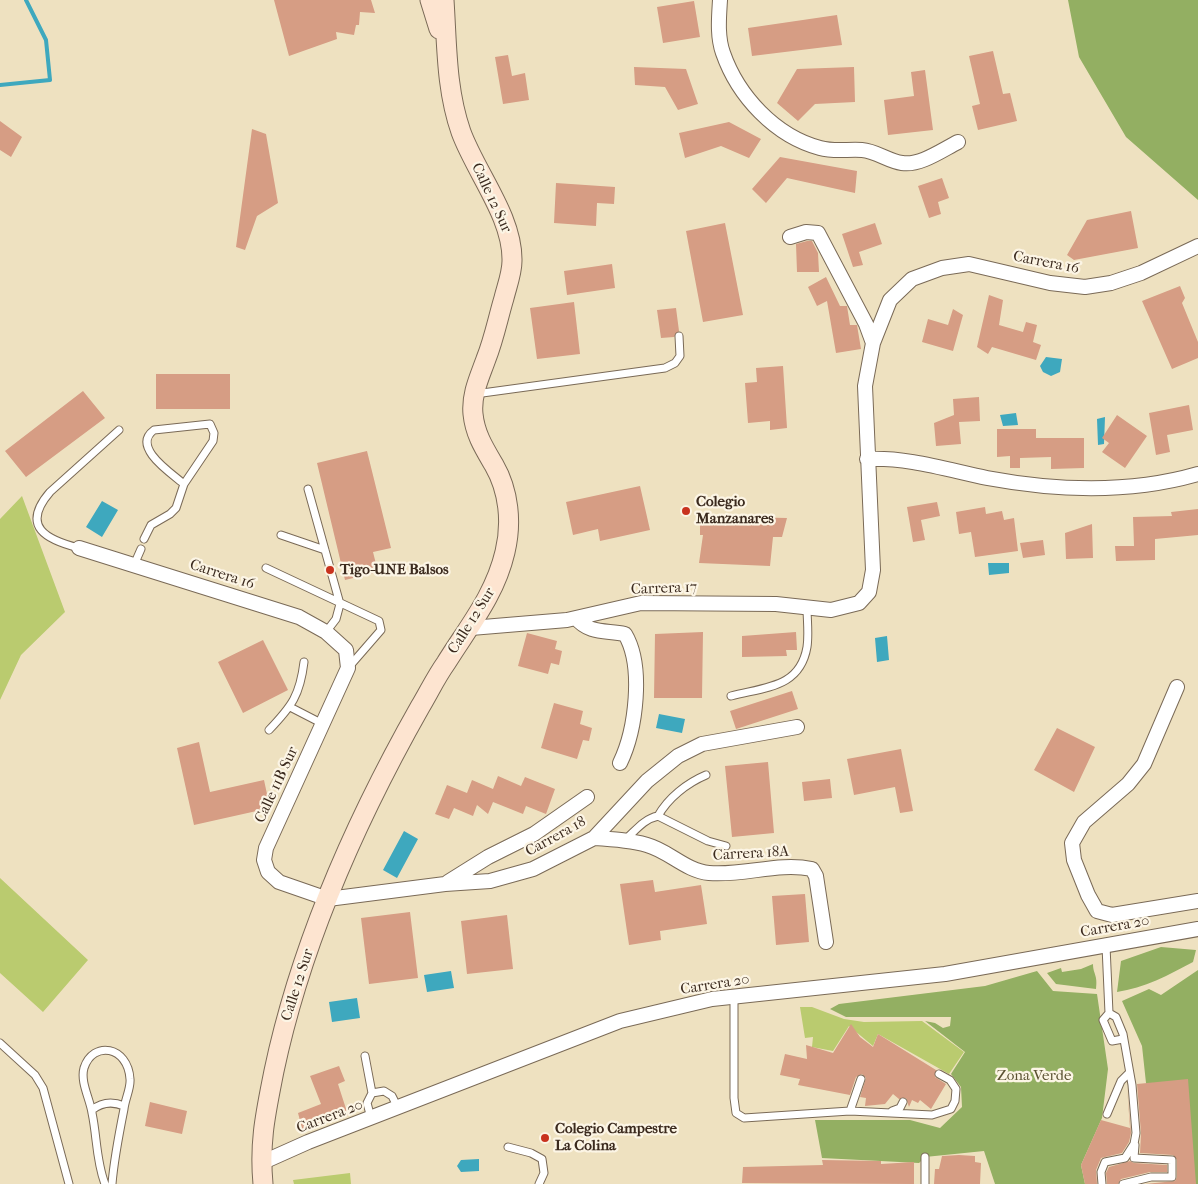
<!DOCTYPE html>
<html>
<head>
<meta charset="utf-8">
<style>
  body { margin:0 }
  canvas { display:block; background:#eee1c0 }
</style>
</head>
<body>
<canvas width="1198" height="1184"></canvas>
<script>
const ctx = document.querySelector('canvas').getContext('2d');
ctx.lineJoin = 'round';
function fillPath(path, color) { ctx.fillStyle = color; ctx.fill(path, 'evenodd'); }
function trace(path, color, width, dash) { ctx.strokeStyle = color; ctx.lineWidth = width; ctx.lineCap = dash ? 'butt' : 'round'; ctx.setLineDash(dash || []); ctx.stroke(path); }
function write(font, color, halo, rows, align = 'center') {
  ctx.font = font + ' "IM FELL French Canon",serif'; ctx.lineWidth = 4.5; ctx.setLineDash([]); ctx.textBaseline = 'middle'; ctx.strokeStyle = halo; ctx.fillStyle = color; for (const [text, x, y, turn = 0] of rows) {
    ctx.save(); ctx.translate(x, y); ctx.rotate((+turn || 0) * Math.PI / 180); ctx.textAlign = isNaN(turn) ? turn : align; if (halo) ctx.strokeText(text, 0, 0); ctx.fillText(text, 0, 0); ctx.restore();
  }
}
const green = new Path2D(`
  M22,496L65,612L21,655L0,700V519Z
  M0,878L88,960L43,1012L0,973Z
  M800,1007H812L844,1019L864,1022L922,1021L964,1052L949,1074L878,1034L873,1046L849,1026L833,1051L812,1047L813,1037L805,1038Z
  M350,1173L351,1184H294L293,1180Z`);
const forest = new Path2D(`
  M1068,0H1198V200L1126,137L1079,57Z
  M1161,947L1196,950L1193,962C1169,975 1144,988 1117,992L1121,961Z
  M1093,964C1093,974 1098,975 1096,989L1056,984L1047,973L1061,968L1062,972L1081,969Z
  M1198,970V1184H1196L1146,1083L1142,1046L1122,1001L1149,989L1161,995Z
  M1037,971L1053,991L1097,994L1108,1069L1102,1118L1081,1165L1085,1184H995L984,1151L925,1157L919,1163L822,1158L815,1120H910L940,1128L962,1107L961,1087L951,1074L965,1052L925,1021L935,1023L943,1028L950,1026L951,1017H846L830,1009L839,1004L985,986Z`);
const water = new Path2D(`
  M1046,357L1062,359L1060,372L1051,376L1043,372L1040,366Z
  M1016,413L1018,425L1003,426L1000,415Z
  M1105,417L1104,444L1098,445L1097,419Z
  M102,501L118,510L102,537L86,527Z
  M988,563H1009V573L989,575Z
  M887,636L889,660L877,662L875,638Z
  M659,714L685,719L682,733L656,728Z
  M404,831L418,839L397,878L383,870Z
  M451,971L454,988L427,992L424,975Z
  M357,998L360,1018L332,1022L329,1002Z
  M479,1159V1171L461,1172L457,1166L461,1160Z`);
const stream = new Path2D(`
  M0,85L50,80L46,40L26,0`);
const building = new Path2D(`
  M274,0H371L375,13L360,12L359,25H356L354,35L336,32L337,39L289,56Z
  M694,1L700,37L663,43L657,7Z
  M837,15L842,45L752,56L748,28Z
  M993,51L1003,94L1010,93L1017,121L978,130L972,106L980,104L969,56Z
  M508,55L512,76L525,73L529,100L503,104L495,57Z
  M634,67L686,69L698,104L678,110L665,87L635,85Z
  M854,67L855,102L815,104L798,121L777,103L797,69Z
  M925,70L933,130L888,135L884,100L914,96L911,72Z
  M0,121L22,137L11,157L0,150Z
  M729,122L761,139L749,158L721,146L685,158L679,133Z
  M252,129L266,134L278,203L257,216L245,250L236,247Z
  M780,157L857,171L855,193L787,178L766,203L752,189Z
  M942,178L949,198L938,202L941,214L929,218L918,186Z
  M556,183L615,187L614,204L597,203L596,226L554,223Z
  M1131,211L1138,248L1074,260L1067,255L1087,220Z
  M725,223L743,315L703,322L686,231Z
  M875,223L882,244L859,252L863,265L853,267L842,234Z
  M807,241H812L818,253L819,272H797L796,244Z
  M612,264L615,288L567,295L564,271Z
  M826,277L840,306H847L850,325H857L861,349L836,353L827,301L817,306L808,287Z
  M1180,286L1185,298L1182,303L1198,342V358L1172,369L1142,301Z
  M989,295L1003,300L999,325L1023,332L1026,322L1037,325L1033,342L1041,345L1036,360L992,347L988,354L977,347Z
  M574,302L580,354L537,359L530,308Z
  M676,308L679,331L674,337L661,338L657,310Z
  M953,309L963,315L953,351L922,342L928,319L948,325Z
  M783,366L787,428L770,430V421L748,423L745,383L757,382L756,368Z
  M156,374H230V409H156Z
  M83,391L105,418L26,477L5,451Z
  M979,397L980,421L959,422L961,444L936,446L934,423L954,415L953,399Z
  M1189,405L1193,430L1167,435L1170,452L1156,455L1149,413Z
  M1117,415L1147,436L1125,468L1102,452L1109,443L1102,438Z
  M997,429H1036V438H1084V468L1051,469V457L1020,458V468H1010V456L997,457Z
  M367,451L391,548L373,552L378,572L345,580L317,463Z
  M640,486L650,530L600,541L598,529L573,535L566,502Z
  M937,502L940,516L921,520L925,540L913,542L907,507Z
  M985,507L986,514L1002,511L1004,520L1014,518L1018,551L975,557L971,532L959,534L956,512Z
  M1198,509V535L1155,539V560L1116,561L1115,546H1134L1133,517L1172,516L1171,512Z
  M700,516L787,518L782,537H773L770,566L699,563L703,535H700Z
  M1092,524L1093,558L1066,559L1065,533Z
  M1043,540L1045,555L1023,558L1020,543Z
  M703,632L702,698H654L655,634Z
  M796,632L797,650H786L787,656L742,657V636Z
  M527,633L557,641L555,649L562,651L559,665L551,663L548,674L518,666Z
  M263,640L288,690L243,713L218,662Z
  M792,691L798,709L736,729L730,711Z
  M554,703L583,711L580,724L592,728L589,741L583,740L577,759L541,748Z
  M1057,728L1095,747L1074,792L1034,770Z
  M199,742L210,792L264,780L270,808L194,825L177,748Z
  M901,749L913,811L900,813L895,787L854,795L847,759Z
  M768,762L774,833L732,837L725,766Z
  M498,776L521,786L525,777L555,789L546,814L526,806L523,814L493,802L488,814L477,805L473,816L454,808L449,819L435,814L447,785L467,793L472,780L493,789Z
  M830,779L832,798L804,801L802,782Z
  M653,880L655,892L701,885L707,924L660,931L661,940L629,945L620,884Z
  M805,894L809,942L776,945L772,896Z
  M410,912L418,978L369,984L361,918Z
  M507,915L513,969L467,974L461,921Z
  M851,1024L860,1037L873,1047L878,1034L936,1070L935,1077L946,1084L931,1109L920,1100L918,1103L912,1100L909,1107L906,1098L899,1099L893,1094L885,1104L865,1106L866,1098L860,1097L866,1078L862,1074L856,1077L850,1095L798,1085L800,1079L780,1075L785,1054L807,1059L806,1045L833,1053Z
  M339,1066L345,1081L338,1084L348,1115L303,1132L298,1113L321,1104L310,1076Z
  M1188,1079L1196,1184H1145L1175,1181L1177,1177V1160L1173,1155L1140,1153L1141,1133L1137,1084Z
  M1127,1086L1131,1133L1129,1142L1122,1153L1101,1158L1096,1170L1097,1184H1085L1081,1165L1101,1120L1130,1128Z
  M150,1102L187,1111L182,1134L145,1126Z
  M959,1155L975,1156V1162L981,1163L980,1184H934L935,1169H939L942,1156Z
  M822,1160L881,1161V1164L914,1162V1184L742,1183L743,1167L823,1165Z
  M1130,1161L1134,1163L1167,1165V1172H1150L1121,1179L1118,1184H1107L1106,1173L1109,1167Z`);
const lane = new Path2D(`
  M475,394L665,368L675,363L680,356L679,336
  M308,489L340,604L336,619L326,632
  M281,535L325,550
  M144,539L151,525L170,514L176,508L184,484L213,441L214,433L210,424L154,430C131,447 171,473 184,484
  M79,548C47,540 20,527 50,492L119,430
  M134,565L141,549
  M266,568L379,621L381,630L348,668
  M731,696C765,687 800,688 807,647C809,634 807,620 807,607
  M290,707L323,724
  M269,730C292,706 300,695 304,662
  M658,816C668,798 687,783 706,775
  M626,839C636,830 644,819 658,816L708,841L726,846
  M1106,946L1109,1013L1103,1020L1112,1041L1123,1039
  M734,996V1098L736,1113L744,1118L850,1111L932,1115L951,1109L955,1101L956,1089L950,1080L939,1074
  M0,1043L35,1075L43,1088L69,1184
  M365,1056L372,1093L367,1103L371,1118
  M372,1093L384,1091L392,1096L398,1108
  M92,1110C102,1102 112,1101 124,1106
  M850,1111L861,1079
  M892,1111L900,1108L903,1102
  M1107,1114L1121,1081L1129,1073
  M508,1147L531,1153L542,1159L544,1173L539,1184
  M105,1184C96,1161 97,1136 92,1113C90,1099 80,1082 84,1068C93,1040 128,1046 130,1079C131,1088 125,1099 124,1109C119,1134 114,1159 112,1184
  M925,1184V1157
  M1102,1184L1101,1172L1105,1162L1125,1158L1134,1144L1136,1133L1132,1085L1123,1034L1116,1017L1109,1013
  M1123,1184L1151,1177H1172V1160L1134,1158L1135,1145`);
const street = new Path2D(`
  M720,0C719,17 717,36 723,53C738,96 775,136 820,148C834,152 848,149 862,150C876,151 888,161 902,163C920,166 942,150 958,142
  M790,237L806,232L818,233L866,324L873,343
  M867,459C907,457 948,470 987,478C1057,491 1129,494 1198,474
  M79,548L299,617L326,632L346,650L348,668L266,848L264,860L268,872L279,882L328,899L445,884L490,881L533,869L594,838L647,781L678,756L702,744L797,727
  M576,618C589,634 606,630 625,634C644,666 636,730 620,763
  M471,628L567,620L641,603L776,604L831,610L859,603L869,592L873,570L865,386L873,343L890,300L912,279L942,268L969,264L1050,283L1085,287L1111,283L1141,273L1198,246
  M1177,687L1144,764L1128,784L1084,822L1072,843L1074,860L1088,895L1097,911L1112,915L1198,901
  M594,838C612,839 630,840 647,845C669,851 686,871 709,873C744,876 778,862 812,869L816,876L826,942
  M448,882L488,857L534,834L587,797
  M261,1163L308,1142L620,1021L712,999L945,974L1198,929`);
const secondary = new Path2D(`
  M430,0L439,29
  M263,1184C259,1141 266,1112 274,1071C301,943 356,820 420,707C429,692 436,677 446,663C469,626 495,595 505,552C512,523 509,491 494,465C484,448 475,434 473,414C471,394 480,376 486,359C494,339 498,318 504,298C507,286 512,273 512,261C513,217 476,173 461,132C446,89 447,45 444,0`);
const markers = [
  [686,511,5,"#c8321e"],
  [330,570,5,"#c8321e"],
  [545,1138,5,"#c8321e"]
];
const streetNames = [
  ["Calle 12 Sur",491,198,65],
  ["Carrera 16",1046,263,11],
  ["Carrera 16",222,575,18],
  ["Carrera 17",664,589,-2],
  ["Calle 12 Sur",472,621,-58],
  ["Calle 11B Sur",277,785,-65],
  ["Carrera 18",556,837,-29],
  ["Carrera 18A",751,854,-3],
  ["Carrera 20",1115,927,-10],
  ["Calle 12 Sur",298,985,-72],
  ["Carrera 20",715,985,-9],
  ["Carrera 20",330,1117,-21]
];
const poiNames = [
  ["Colegio",696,502],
  ["Manzanares",696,519],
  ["Tigo-UNE Balsos",340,570],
  ["Colegio Campestre",555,1129],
  ["La Colina",555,1146]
];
const parkNames = [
  ["Zona Verde",1034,1076]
];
fillPath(green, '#bacb6f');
fillPath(forest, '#93af62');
fillPath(water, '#3ea8be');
trace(stream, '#3ea8be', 4);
fillPath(building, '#d69d84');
trace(lane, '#7a6a57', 9);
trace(street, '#7a6a57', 16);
trace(secondary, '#7a6a57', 21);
trace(lane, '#fff', 7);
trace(street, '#fff', 14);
trace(secondary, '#fde4d0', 19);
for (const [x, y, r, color] of markers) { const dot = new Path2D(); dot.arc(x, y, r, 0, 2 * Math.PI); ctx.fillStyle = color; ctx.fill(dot); trace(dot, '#fcf5e5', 2); }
write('15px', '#3b2a1e', '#fcf5e5', streetNames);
write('bold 15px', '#3b2a1e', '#fcf5e5', poiNames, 'left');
write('15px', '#5b5232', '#fcf5e5', parkNames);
</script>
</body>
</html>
